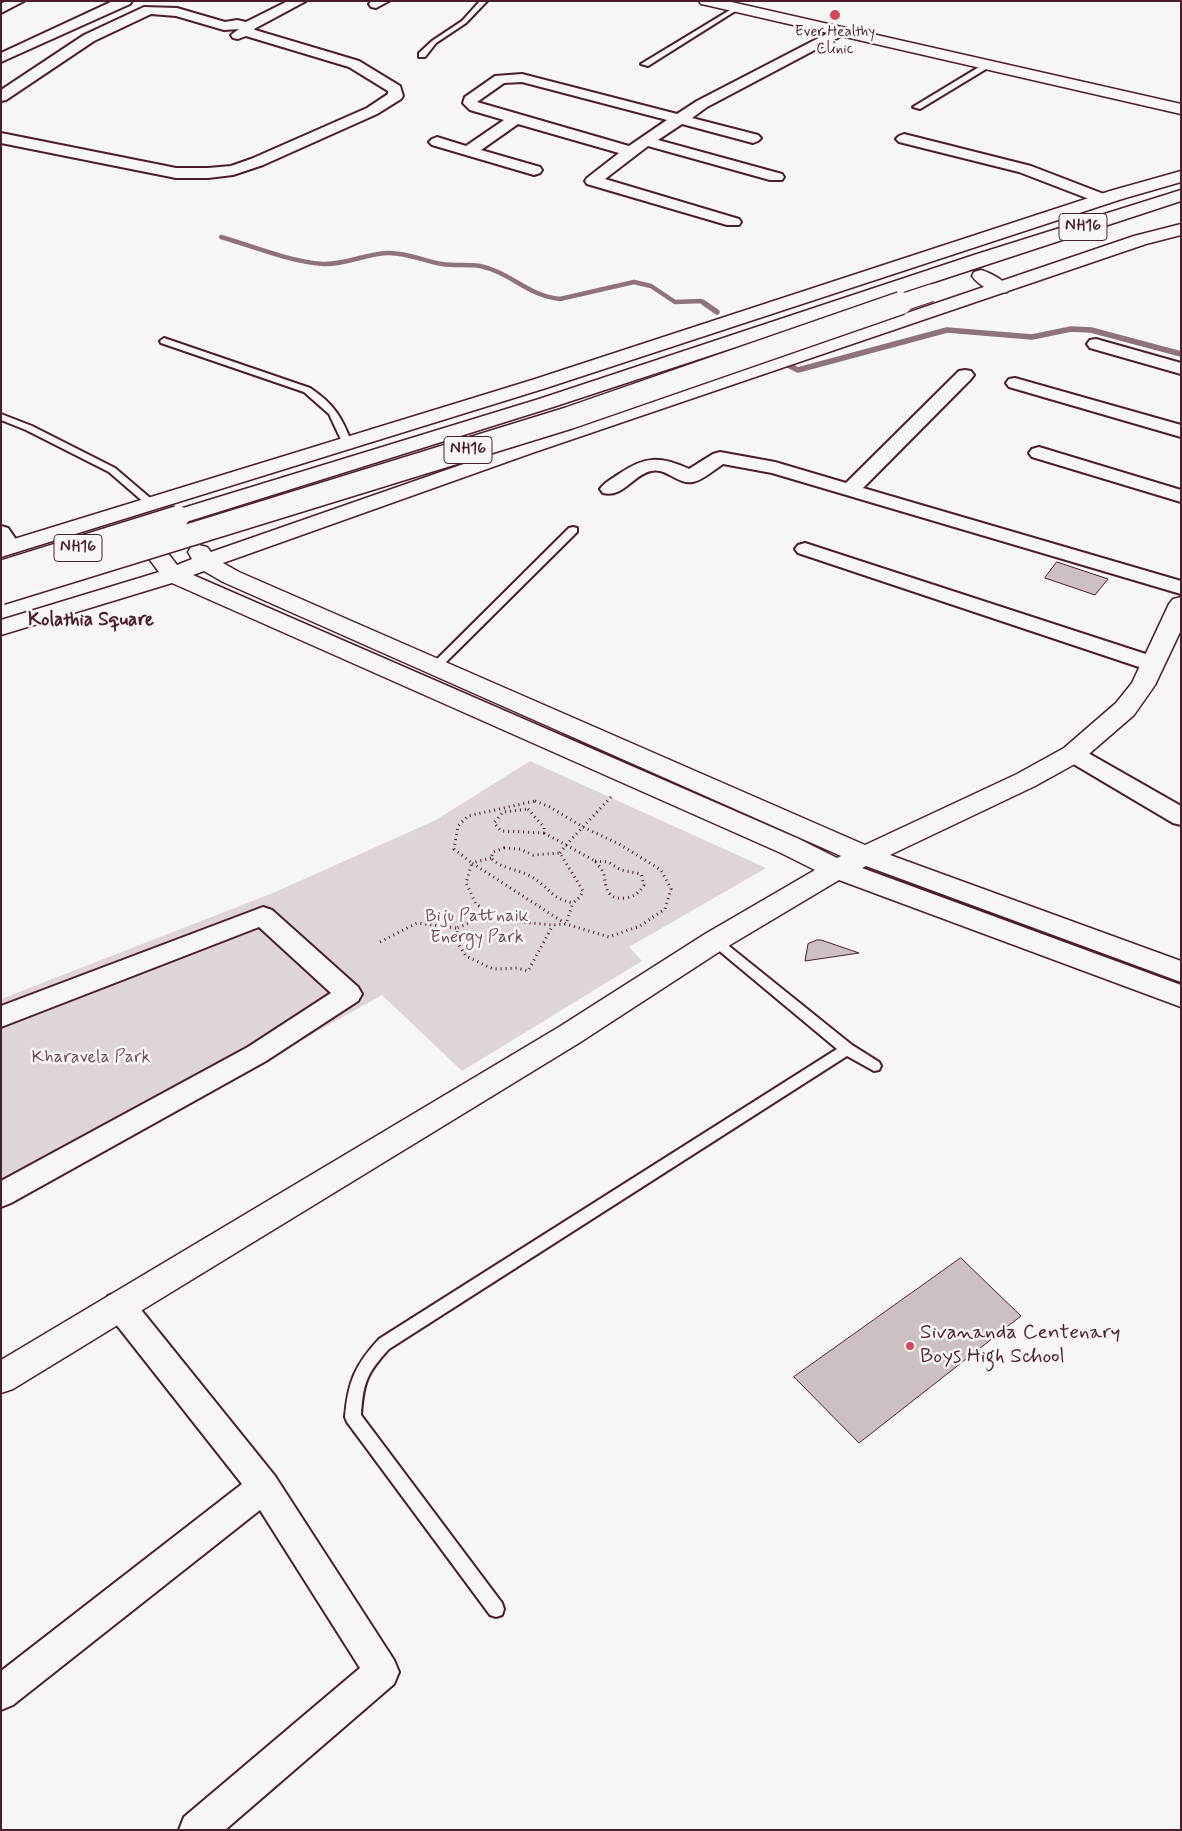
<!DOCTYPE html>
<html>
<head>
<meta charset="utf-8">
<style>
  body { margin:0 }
  #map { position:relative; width:1182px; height:1831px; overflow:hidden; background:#f6f6f2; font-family:Mynerve,sans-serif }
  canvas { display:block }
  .frame { position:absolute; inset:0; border:2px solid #4a1f2b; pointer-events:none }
</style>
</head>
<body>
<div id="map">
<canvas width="1182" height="1831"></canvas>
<div class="frame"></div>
</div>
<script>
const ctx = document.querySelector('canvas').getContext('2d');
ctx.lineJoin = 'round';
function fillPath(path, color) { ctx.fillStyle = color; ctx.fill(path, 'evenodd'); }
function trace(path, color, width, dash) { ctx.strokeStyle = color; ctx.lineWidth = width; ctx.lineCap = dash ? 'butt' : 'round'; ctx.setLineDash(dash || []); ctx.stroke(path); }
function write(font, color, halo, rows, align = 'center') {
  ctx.font = font + ' Mynerve,sans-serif'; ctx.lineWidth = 5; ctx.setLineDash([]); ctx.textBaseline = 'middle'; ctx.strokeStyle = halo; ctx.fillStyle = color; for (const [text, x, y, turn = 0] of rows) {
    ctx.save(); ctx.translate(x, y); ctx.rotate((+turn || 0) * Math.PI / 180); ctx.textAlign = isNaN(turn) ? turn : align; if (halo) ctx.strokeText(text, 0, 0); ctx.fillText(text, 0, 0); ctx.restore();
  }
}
const green = new Path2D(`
  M530,761L766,868L629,947L642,961L462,1071L382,995L1,1209V999L273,893L436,820Z`);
const streamFar1 = new Path2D(`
  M221,237C255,247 288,261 323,264C345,265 365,254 387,253C406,252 424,261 442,264C455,266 468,264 480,266C510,272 528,296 560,299L634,282L651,286L675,302L701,301L706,304`);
const stream = new Path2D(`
  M704,303L717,312
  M780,361L798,370L947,330L1032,337L1071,329L1091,330L1181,354`);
const building = new Path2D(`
  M1057,562L1108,579L1095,595L1045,578Z
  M817,940H821L859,953L805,961L808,944Z
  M961,1258L1021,1316L859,1443L794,1377Z`);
const path = new Path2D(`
  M535,801L550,807L583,827L619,844L661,870L671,889L665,909L640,926L609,937L566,924L553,925L510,921L491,914L476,904L466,883L472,863L454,849L458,826L468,816Z
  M528,809L544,827V833L501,831L494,823L503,812Z
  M583,827L611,797
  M544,833L566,845L583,827
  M504,848L520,849L533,855L560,853L583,891L580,897L573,903C549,898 549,886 530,876C518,869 501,869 491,858L493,852Z
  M560,853L566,845L595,861
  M491,858L472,863L566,924L573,903
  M595,861L608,862L621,870L641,874L644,885C639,893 634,897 625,898C607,900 606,888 604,875C603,870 598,865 595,861Z
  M491,914L457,928V942L466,956L493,969L517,968L528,971L553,925
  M380,942L417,923L457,928`);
const lane = new Path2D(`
  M480,1H487L466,23L436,43L425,57H419V53L432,41L462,21Z
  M735,7L740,8L648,66L641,64Z
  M984,64L991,66L920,109L913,107Z
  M164,338L310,388C334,404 342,417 352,444L347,447L344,446L329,414L304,392L161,343L160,341Z
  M1,414L32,426L115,468L156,503L155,505H147L109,472L26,430L1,420Z
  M573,527L577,528V532L439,669H431L430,667L431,665L569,528Z
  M715,936L719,938L852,1045L879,1062L881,1066L879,1070L874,1071L847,1056L389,1349C367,1373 363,1382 361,1415L502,1603L504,1609L502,1615L496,1617L490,1615L347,1422L345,1417C348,1382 355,1365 379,1339L837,1049L711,944L709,941L711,938Z`);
const street = new Path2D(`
  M6,1H24L1,13V4Z
  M113,1H132L130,4L1,62V53Z
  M288,1H306L254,29L255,30L359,61L400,86L403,96L401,99L377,114L263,165L233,175L208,178H176L1,143V133L176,168H208L231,166L251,159L367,108L388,94V91L349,67L246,36L238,39L233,38L231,35L239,29L224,30L176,16L151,14L94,41L6,100L1,101V90L84,35L144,7L177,8L225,22L237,20L246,22Z
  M371,1H389L376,8L371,7L369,4Z
  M838,28L845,32L843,35L707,107L692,118L758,135L761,138L758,141L753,143L682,124L658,140L782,174L784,177L782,180H770L648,146L605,179L739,219L741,222L739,225H727L587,184L585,181L587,178L619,153L518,124L481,150L540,167L542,170L540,173L534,175L432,145L429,142L432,139L437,137L466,146L504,120L470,110L463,103L465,97L495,76L522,74L677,114L697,101ZM522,82L667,120L629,146L477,102L504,83Z
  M904,134L1031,166L1109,196L1111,199L1109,202H1097L1019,172L899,142L896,139L899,136Z
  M1096,339L1181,363V374L1090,348L1087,344L1090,340Z
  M965,370L971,371L974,375L971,379L863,488L1181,581V594L772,473L723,464C714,470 703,480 693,482C678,485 666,467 651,471C633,475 623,498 603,493L600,489C605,482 612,479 619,474C645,456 660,456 689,469L713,454L720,452L775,462L846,483L959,371Z
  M1015,378L1181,425V437L1009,387L1006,383L1009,379Z
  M1039,447L1181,490V502L1032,457L1029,453L1032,449Z
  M1,526L8,528L21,547L18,551L11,553L4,551L1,548Z
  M805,543L1161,659L1164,664L1161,669L1153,671L1145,669L798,553L795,549L798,545Z
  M1073,746L1081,749L1181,806V825L1173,823L1065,759L1062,754L1065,749Z
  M263,907L272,910L358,987L362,994L358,1001L266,1061L11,1203L1,1207V1181L248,1047L331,993L259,927L1,1027V1006Z
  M119,1292L130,1296L275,1476L394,1660L399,1672L394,1684L225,1830H179L184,1817L360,1668L260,1510L13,1705L1,1710V1671L242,1484L108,1314L104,1305L108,1296Z`);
const secondary = new Path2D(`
  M699,1H727L1181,104V114L706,5L701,4Z
  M1181,171V182L1122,199L546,388L1,557V543L532,380L1110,191Z
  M1181,224V235L1146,244L532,453L223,563L239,572L865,845L1017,774L1064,748L1116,703L1132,683L1169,604L1173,599L1181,597V630L1155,685L1134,715L1082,760L1035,786L890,855L1181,961V982L866,866L862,868L1181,985V1007L839,880L725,948L579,1043L13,1389L1,1393V1360L559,1027L705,934L815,870L781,853L172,583L1,635V620L159,572L125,527L128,522L136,520L144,522L177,565L192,559L188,552L191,547L199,545L207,547L211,552L518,445L1134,236ZM204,571L223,582L841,856L837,858L799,839L193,575Z`);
const highway = new Path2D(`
  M1181,190V201L553,407L186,522L178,524L170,522L167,517L170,512L539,399L977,254Z
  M981,270C991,273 1004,280 1009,288L1007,292C995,295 979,286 972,276L974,272Z`);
const highwayBridgeFar1 = new Path2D(`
  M898,304L931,293`);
const highwayBridge = new Path2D(`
  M1,572L178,517
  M1,593L569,418L901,303`);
const markers = [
  [835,15,6,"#d1495b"],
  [910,1346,5,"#d1495b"]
];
const farPoinames = [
  ["Ever Healthy",835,33],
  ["Clinic",835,50]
];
const shields = [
  [1083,227,48],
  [468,450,48],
  [78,548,48]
];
const shieldNames = [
  ["NH16",1083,227],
  ["NH16",468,450],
  ["NH16",78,548]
];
const parkNames = [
  ["Biju Pattnaik",477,917],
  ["Energy Park",477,938],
  ["Kharavela Park",91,1058]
];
const neighbourhoodNames = [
  ["Kolathia Square",91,621]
];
const nearPoinames = [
  ["Sivananda Centenary",920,1334],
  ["Boys High School",920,1358]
];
fillPath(green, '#ddd6d5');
trace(streamFar1, '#8e747a', 4.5);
trace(stream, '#8e747a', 5.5);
fillPath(building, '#ccc1c0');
trace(building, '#4a1f2b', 1);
trace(lane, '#4a1f2b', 4);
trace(street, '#4a1f2b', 4);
trace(secondary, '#4a1f2b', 3);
trace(highway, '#4a1f2b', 3);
trace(path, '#4a1f2b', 3, [1, 4]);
fillPath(lane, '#f6f6f2');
fillPath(street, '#f6f6f2');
fillPath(secondary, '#f6f6f2');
fillPath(highway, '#f6f6f2');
trace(highwayBridgeFar1, '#4a1f2b', 19, []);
trace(highwayBridge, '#4a1f2b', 25, []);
trace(highwayBridgeFar1, '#f6f6f2', 17);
trace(highwayBridge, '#f6f6f2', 22);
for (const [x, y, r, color] of markers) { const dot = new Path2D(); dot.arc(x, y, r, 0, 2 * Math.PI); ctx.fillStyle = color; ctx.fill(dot); trace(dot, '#f6f6f2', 2); }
write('15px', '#4a1f2b', '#f6f6f2', farPoinames);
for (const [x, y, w] of shields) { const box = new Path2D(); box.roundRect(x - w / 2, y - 13.5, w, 27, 4); ctx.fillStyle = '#f6f6f2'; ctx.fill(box); trace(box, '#4a1f2b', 1); }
write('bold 16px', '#4a1f2b', null, shieldNames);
write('18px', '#6f4d56', '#f6f6f2', parkNames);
write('bold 19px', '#4a1f2b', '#f6f6f2', neighbourhoodNames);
write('21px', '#4a1f2b', '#f6f6f2', nearPoinames, 'left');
</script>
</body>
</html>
